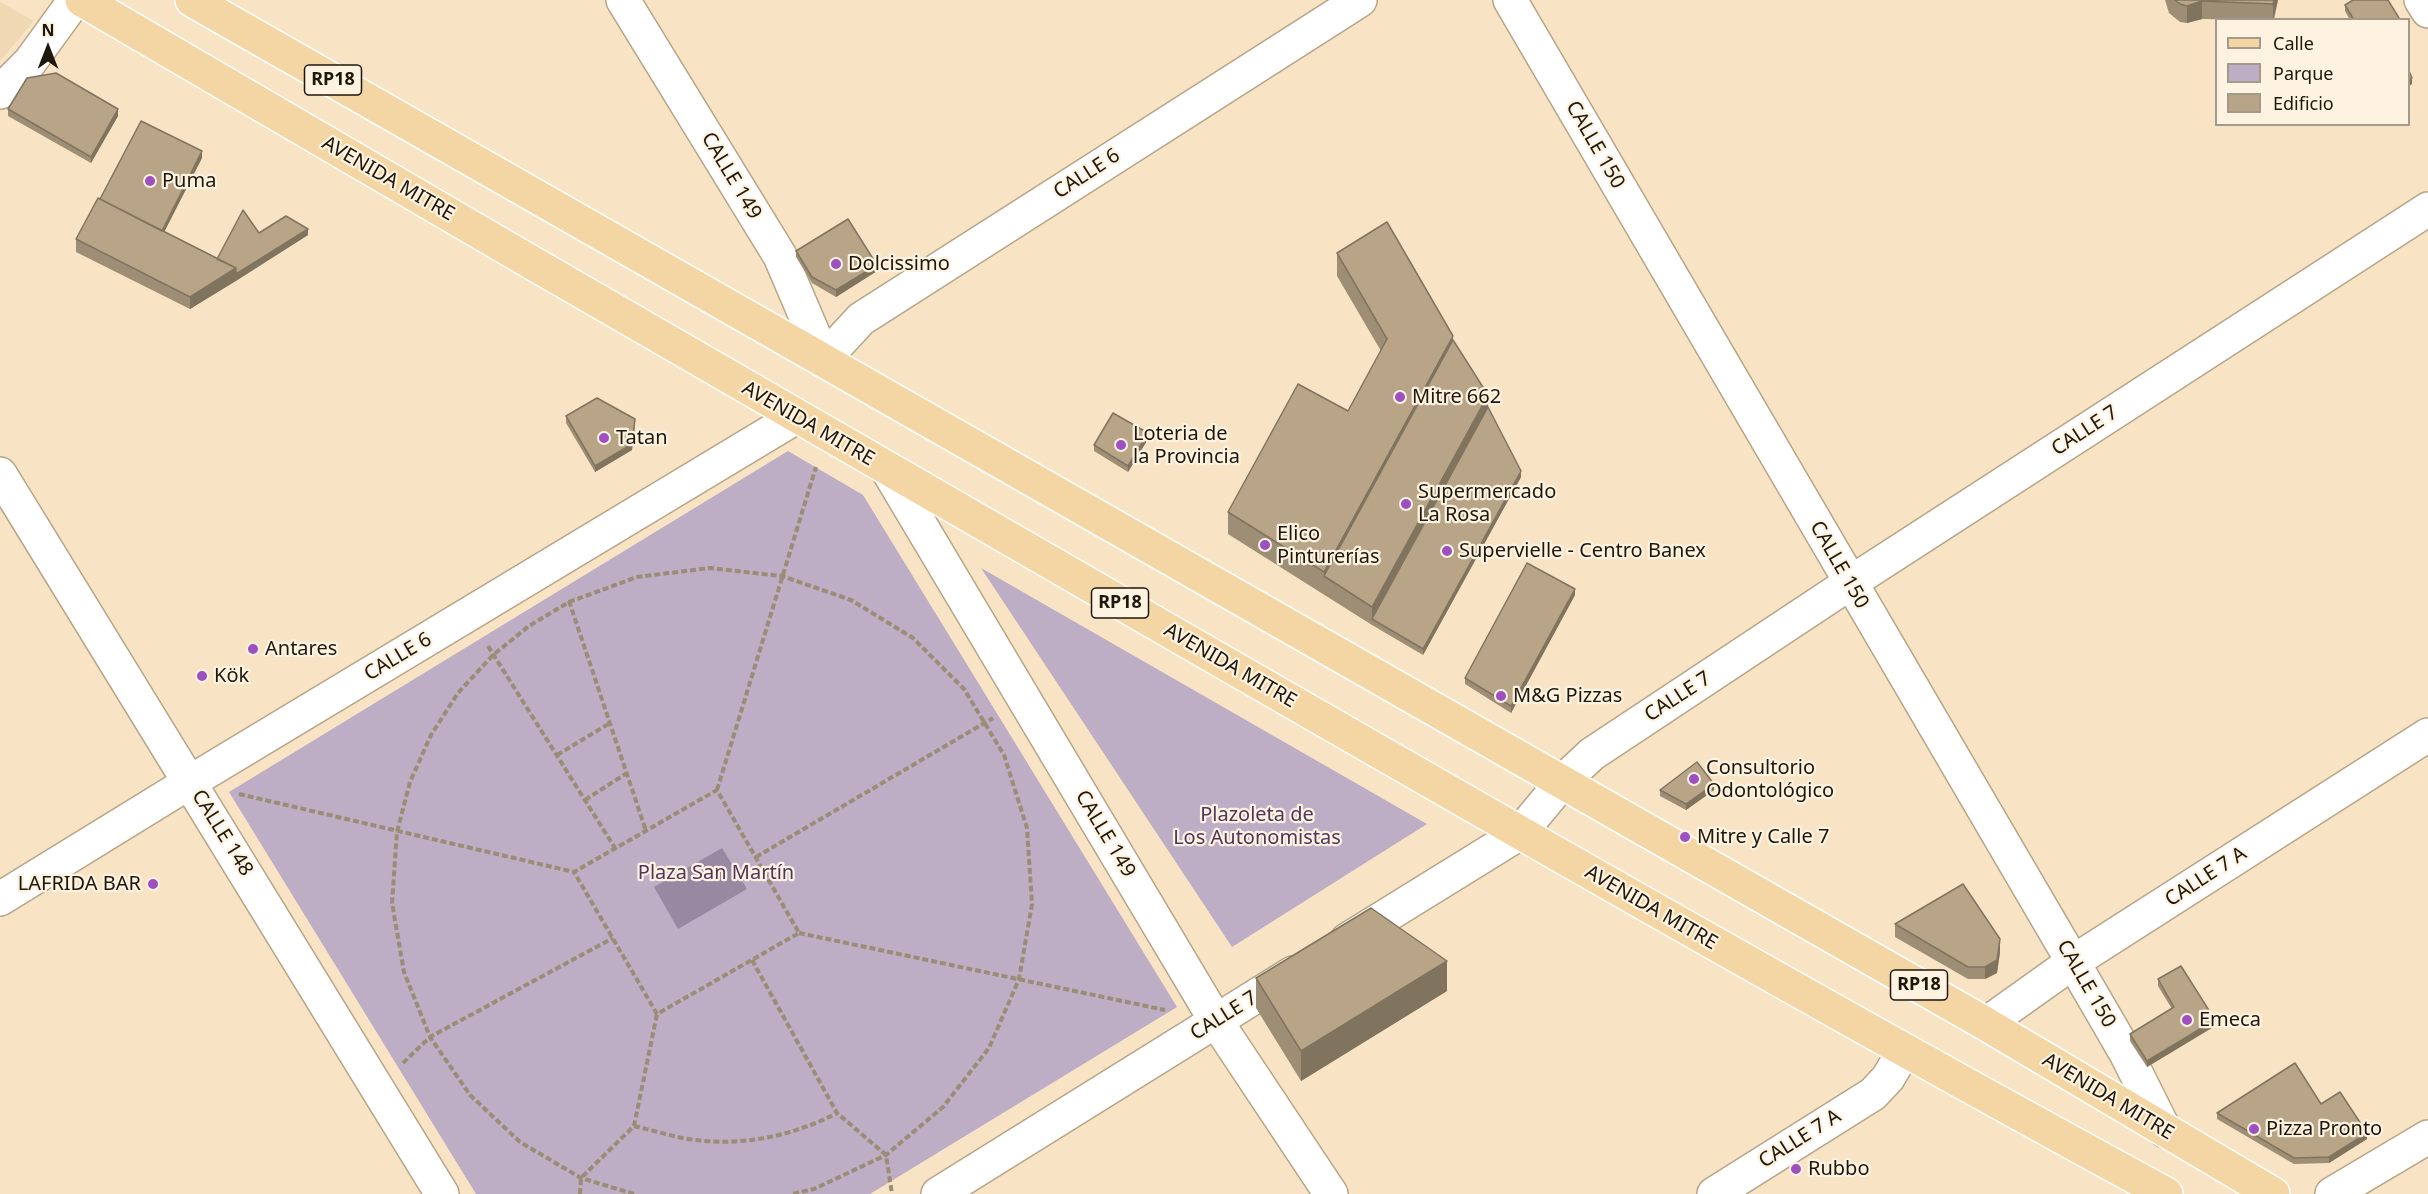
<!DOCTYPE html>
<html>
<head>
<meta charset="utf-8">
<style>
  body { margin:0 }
  #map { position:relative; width:2428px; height:1194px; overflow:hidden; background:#f8e4c5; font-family:"Noto Sans",sans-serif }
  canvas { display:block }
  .legend { position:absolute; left:2215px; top:18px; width:195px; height:108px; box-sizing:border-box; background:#fef2e0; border:2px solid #a49a8b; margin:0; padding:8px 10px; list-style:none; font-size:18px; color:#1e170b }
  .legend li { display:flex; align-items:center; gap:12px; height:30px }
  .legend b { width:30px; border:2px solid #a49a8b }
  .north { position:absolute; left:18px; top:18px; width:60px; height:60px; -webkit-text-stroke:4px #fef2e0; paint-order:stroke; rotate:0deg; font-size:16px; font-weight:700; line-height:24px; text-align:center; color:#1e170b }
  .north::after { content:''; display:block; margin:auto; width:21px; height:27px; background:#1e170b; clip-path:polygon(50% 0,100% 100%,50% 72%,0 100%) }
</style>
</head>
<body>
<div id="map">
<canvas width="2428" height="1194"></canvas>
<ul class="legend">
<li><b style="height:8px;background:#f3d6a4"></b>Calle</li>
<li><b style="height:16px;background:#bdadc5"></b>Parque</li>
<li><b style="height:16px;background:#b8a588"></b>Edificio</li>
</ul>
<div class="north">N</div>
</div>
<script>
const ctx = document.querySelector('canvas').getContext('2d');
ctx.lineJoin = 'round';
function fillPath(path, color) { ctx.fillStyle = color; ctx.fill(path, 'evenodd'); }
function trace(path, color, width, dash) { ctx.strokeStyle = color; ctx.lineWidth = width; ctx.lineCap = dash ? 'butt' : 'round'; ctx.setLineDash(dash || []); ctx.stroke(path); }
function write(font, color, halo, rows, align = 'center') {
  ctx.font = font + ' "Noto Sans",sans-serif'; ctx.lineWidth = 4.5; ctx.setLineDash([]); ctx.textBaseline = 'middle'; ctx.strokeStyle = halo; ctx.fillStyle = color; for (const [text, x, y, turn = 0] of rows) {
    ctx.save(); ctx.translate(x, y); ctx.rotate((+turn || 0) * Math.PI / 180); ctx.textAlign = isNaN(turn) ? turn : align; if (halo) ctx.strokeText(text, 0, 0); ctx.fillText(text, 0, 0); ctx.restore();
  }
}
const built = new Path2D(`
  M0,2L34,21L0,61Z`);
const green = new Path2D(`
  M788,451L863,495L1177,1007L870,1194H476L229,792Z
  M981,568L1427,824L1232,947Z`);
const water = new Path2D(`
  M722,848L747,889L678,929L654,887Z`);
const path = new Path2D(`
  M569,601L646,831
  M488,646L615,848
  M557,755L610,723
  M717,790L816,467
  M239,794L574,872L717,790L799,933L657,1014L574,872
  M585,800L627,773
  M756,857L993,718
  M799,933L1165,1010
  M752,960L837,1113L886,1155L892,1194
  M403,1063L430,1037L613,938
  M634,1126C652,1130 670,1136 688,1139C740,1147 791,1137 837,1113
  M580,1194L581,1178L634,1126L657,1014
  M634,1194L581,1178L520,1142L470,1095L430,1037L404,972L392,903L397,832L410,782L431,735L458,693L493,655L529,626L569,602L637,577L710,568L782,576L851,600L913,638L964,689L1004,755L1027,828L1032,904L1019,979L989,1048L943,1107L886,1155L814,1189L792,1194`);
const minor = new Path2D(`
  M623,0L780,256L824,359L861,319L1360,0
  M1510,0L2073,962L2127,1055L2165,1131
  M2421,0L2428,11
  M0,92L30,62L75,0
  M887,469L1216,1021L1331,1194
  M0,474L442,1194
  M0,899L190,782L796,417
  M1347,940L1520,833L1563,781L1592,754L1850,583L2428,209
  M1986,1024L2073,962L2428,735
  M938,1194L1293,973
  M1714,1194L1873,1094L1888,1078L1904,1051
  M2332,1194L2428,1137`);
const major = new Path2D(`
  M82,0C429,204 777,405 1126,606C1471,805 1816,1004 2166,1194
  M192,0L1986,1024L2273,1194`);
const wall = new Path2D(`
  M2165,0H2278L2274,20L2202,19L2187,23L2180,22L2169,13Z
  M2345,5L2399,20H2350L2345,11Z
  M8,109L118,116L91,163L8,116Z
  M202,158L164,232L217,259L259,233L308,235L190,309L76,252V239L100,199Z
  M796,251L877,271L836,297L812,283L796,257Z
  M1337,253L1453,341L1488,407L1521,477L1423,655L1372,625L1228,534V512L1348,411L1381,351L1337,276Z
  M566,416L635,425L632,450L595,472L566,423Z
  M1148,439L1128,472L1094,451V445Z
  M1575,595L1511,713L1465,684V678Z
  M1660,790H1714L1686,810L1660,796Z
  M1895,924L2000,952L1997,973L1985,979H1968L1895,937Z
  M1256,978L1447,991L1301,1081L1256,1008Z
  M2158,979L2215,1026L2147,1067L2130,1041V1034L2172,1009L2158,986Z
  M2321,1104L2367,1139L2329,1163L2294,1164L2217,1119V1113Z`);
const shadedWall = new Path2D(`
  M2274,0H2278L2273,20V4Z
  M2202,1V19L2187,23V6Z
  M2412,78V84L2409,86V80Z
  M118,109V116L91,163V157Z
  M202,151V158L159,242V235Z
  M308,229V235L236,281V274Z
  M877,265V271L836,297V290Z
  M236,268V281L190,309V297Z
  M1453,336V358L1324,576V572Z
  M1488,395V413L1372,619V607Z
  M635,419L632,450L595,472V466Z
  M1148,433V439L1128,472V466Z
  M1521,471V477L1423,655V649Z
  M1575,589V595L1511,713V706Z
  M1714,784V790L1686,810V804Z
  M2000,939V952L1997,973L1985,979V967Z
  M1447,961V991L1301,1081V1051Z
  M2215,1020V1026L2147,1067V1061Z
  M2367,1133V1139L2329,1163V1157Z`);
const building = new Path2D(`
  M2175,0H2274L2273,4L2202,1L2187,6L2180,4Z
  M2353,0H2388L2399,18L2396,20H2354L2345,5Z
  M2409,71L2412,78L2409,80Z
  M56,73L118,109L91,157L8,109L27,78Z
  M141,121L202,151L162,231L100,199Z
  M98,198L236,268L190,297L76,239Z
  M243,210L259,233L286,216L308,229L236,274V268L217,259Z
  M848,219L877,265L836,290L812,277L796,251Z
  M1387,222L1453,336L1324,572L1228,512L1298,384L1348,411L1387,339L1337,253Z
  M1453,340L1488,395L1372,607L1324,576Z
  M597,398L635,419L632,444L595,466L566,416Z
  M1488,407L1521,471L1423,649L1372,619Z
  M1113,413L1148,433L1128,466L1094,445Z
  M1527,563L1575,589L1511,706L1465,678Z
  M1697,762L1714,784L1686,804L1660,790Z
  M1963,884L2000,939L1997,960L1985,967H1968L1895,924Z
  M1371,908L1447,961L1301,1051L1256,978Z
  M2181,966L2215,1020L2147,1061L2130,1034L2174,1007L2158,979Z
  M2295,1063L2321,1104L2340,1092L2367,1133L2329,1157L2294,1158L2217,1113Z`);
const markers = [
  [150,181,6,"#9e4fc0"],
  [836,264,6,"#9e4fc0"],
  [1400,397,6,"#9e4fc0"],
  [604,438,6,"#9e4fc0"],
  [1121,445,6,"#9e4fc0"],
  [1406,504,6,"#9e4fc0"],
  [1265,545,6,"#9e4fc0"],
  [1447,551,6,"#9e4fc0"],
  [253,649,6,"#9e4fc0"],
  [202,676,6,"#9e4fc0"],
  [1501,696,6,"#9e4fc0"],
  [1694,779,6,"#9e4fc0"],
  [1685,837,6,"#9e4fc0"],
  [153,884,6,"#9e4fc0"],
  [2187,1020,6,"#9e4fc0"],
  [2254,1129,6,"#9e4fc0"],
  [1796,1169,6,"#9e4fc0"]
];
const shields = [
  [333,80,57],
  [1120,603,57],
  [1919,985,57]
];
const shieldNames = [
  ["RP18",333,80],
  ["RP18",1120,603],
  ["RP18",1919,985]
];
const streetNames = [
  ["CALLE 150",1595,145,60],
  ["CALLE 6",1087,174,-33],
  ["CALLE 149",731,176,59],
  ["AVENIDA MITRE",388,179,30],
  ["AVENIDA MITRE",808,424,30],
  ["CALLE 7",2085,431,-33],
  ["CALLE 150",1839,565,60],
  ["CALLE 6",398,657,-31],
  ["AVENIDA MITRE",1230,666,30],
  ["CALLE 7",1678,697,-33],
  ["CALLE 148",222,833,58],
  ["CALLE 149",1105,834,59],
  ["CALLE 7 A",2206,877,-33],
  ["AVENIDA MITRE",1651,908,30],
  ["CALLE 150",2086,984,60],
  ["CALLE 7",1224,1016,-32],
  ["AVENIDA MITRE",2108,1097,31],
  ["CALLE 7 A",1800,1139,-32]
];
const poiNames = [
  ["Puma",162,181],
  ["Dolcissimo",848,264],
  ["Mitre 662",1412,397],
  ["Loteria de",1133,434],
  ["la Provincia",1133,457],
  ["Tatan",616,438],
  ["Supermercado",1418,492],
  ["La Rosa",1418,515],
  ["Elico",1277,534],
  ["Pinturerías",1277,557],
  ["Supervielle - Centro Banex",1459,551],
  ["Antares",265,649],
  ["Kök",214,676],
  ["M&G Pizzas",1513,696],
  ["Consultorio",1706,768],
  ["Odontológico",1706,791],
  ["Mitre y Calle 7",1697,837],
  ["LAFRIDA BAR",141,884,"right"],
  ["Emeca",2199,1020],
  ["Pizza Pronto",2266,1129],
  ["Rubbo",1808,1169]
];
const parkNames = [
  ["Plazoleta de",1257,815],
  ["Los Autonomistas",1257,838],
  ["Plaza San Martín",716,873]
];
fillPath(built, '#f0d8b3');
fillPath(green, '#bdadc5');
fillPath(water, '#9988a1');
trace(minor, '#b7a487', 36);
trace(major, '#fff', 36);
trace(path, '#9a8c75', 4, [6, 3]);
trace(minor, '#fff', 33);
trace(major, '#f3d6a4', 33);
fillPath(wall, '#9e8e75');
fillPath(shadedWall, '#81745f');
fillPath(building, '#b8a588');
trace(building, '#81745f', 1.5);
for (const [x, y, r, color] of markers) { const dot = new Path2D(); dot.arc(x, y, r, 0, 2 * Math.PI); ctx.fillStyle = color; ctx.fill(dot); trace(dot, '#fef2e0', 2); }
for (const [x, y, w] of shields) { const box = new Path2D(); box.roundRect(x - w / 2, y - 15, w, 30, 4.5); ctx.fillStyle = '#fef2e0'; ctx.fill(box); trace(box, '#1e170b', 1.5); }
write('bold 18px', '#1e170b', null, shieldNames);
write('20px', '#1e170b', '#fef2e0', streetNames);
write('20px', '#1e170b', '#fef2e0', poiNames, 'left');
write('20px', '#50355c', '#fef2e0', parkNames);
</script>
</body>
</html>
